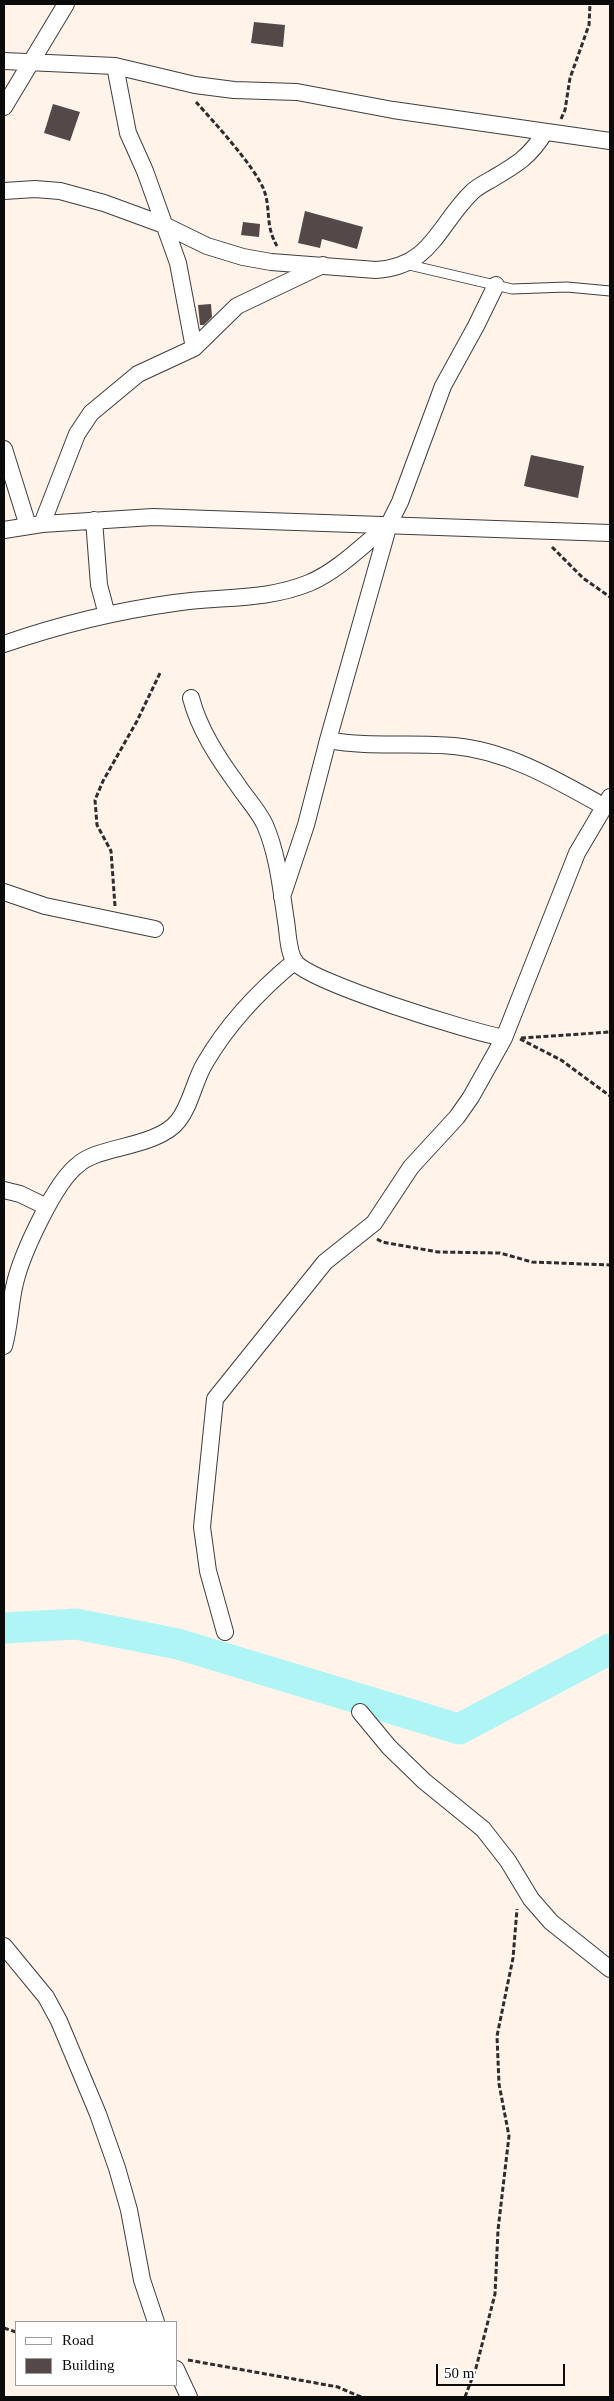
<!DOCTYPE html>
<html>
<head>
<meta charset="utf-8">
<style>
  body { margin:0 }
  #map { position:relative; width:614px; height:2401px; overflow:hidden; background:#fff3ea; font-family:Georgia,serif }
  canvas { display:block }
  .frame { position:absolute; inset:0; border:5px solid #0b0b0b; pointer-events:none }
  .legend { position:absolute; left:15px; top:2321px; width:162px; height:65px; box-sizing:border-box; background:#fff; border:1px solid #9d9d9d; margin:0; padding:6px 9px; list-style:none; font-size:15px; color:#0b0b0b }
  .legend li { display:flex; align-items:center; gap:10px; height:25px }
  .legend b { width:25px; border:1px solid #9d9d9d }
  .scale { position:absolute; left:436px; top:2364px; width:129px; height:22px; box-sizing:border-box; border:2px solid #0b0b0b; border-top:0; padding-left:6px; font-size:15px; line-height:18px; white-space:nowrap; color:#0b0b0b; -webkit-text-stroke:4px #fff; paint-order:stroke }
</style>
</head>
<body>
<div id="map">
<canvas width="614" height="2401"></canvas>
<div class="frame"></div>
<ul class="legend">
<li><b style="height:6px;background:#fff"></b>Road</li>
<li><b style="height:14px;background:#544848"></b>Building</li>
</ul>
<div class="scale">50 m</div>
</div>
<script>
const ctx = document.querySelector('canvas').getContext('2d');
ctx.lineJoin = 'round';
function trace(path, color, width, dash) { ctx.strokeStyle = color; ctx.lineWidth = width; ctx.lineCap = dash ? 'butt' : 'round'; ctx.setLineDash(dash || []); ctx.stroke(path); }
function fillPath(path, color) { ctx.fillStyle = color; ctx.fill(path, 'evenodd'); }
const river = new Path2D(`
  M4,1628L76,1624L178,1644L459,1729L610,1649`);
const building = new Path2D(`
  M254,22L285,25L283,47L251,43Z
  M53,104L80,112L70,141L44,133Z
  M305,211L363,227L357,249L322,239L320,248L298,243Z
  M243,222L260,224L259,237L241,235Z
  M211,304L212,317L204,325H200L198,305Z
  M531,455L584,466L578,498L524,486Z`);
const path = new Path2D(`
  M196,102C214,122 255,167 264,190C271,209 265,226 277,246
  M561,119L565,110L570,78L589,25L590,4
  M552,547L583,578L610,597
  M115,906L111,851L97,825L95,800L103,781L137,721L161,671
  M521,1038L610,1032
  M520,1039L561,1060L610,1096
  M377,1239L382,1242L438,1252L500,1253L532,1262L610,1265
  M4,2328L16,2332
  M188,2360L338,2387L361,2397
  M465,2397L476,2368L495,2294L498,2230L509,2136L499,2084L497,2036L513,1958L517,1909`);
const service = new Path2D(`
  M405,264L512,289L567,287L610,291`);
const minor = new Path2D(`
  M4,61L115,66L195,85L234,90L297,92L393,110L610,141
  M115,66L128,133L145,171L178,263L194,348
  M4,107L66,4
  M4,191L35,189L60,191L104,203L164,225L207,246L243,257L271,262L376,270C431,267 438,225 472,192C477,187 485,183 492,179C516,165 530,157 545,132
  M4,449L28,526
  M94,520L99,585L107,615
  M42,524L77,434L91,413L138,374L194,348L237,306L323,265
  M4,530L42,524L153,517L610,533
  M4,644C59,625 116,611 174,603C220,596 265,601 309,583C338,571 364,544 389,524
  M191,698C199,729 218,758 237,784C246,798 258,810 265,825C278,855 281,889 286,921C288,933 288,952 295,962C311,983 472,1032 504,1038
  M328,740C369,748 412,742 454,746C509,751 558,781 605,807
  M4,892L45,906L155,929
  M282,897L306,825L328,740L389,524L400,502L443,386L476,326L496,285
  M4,1190L20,1194L47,1207
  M4,1346C10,1325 10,1303 15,1283C22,1254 55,1181 79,1164C83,1160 90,1157 95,1155C119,1146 162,1142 178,1121C191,1105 194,1081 205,1063C227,1025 261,989 295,961
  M225,1632L208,1571L202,1527L215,1399L325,1262L374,1223L411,1167L457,1117L471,1097L504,1038L577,853L610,797
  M360,1712L389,1747L424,1781L483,1829L508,1861L531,1899L551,1922L610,1969
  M4,1946L46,1997L59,2021L98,2114L117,2168L129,2210L142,2280L156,2322
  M176,2369L189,2397`);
trace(river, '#b0f5f5', 31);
fillPath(building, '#544848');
trace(service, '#3e3e3e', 11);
trace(minor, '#3e3e3e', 18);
trace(path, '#2d2d2d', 3, [5, 2.5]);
trace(service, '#fff', 9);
trace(minor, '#fff', 16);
</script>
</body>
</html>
